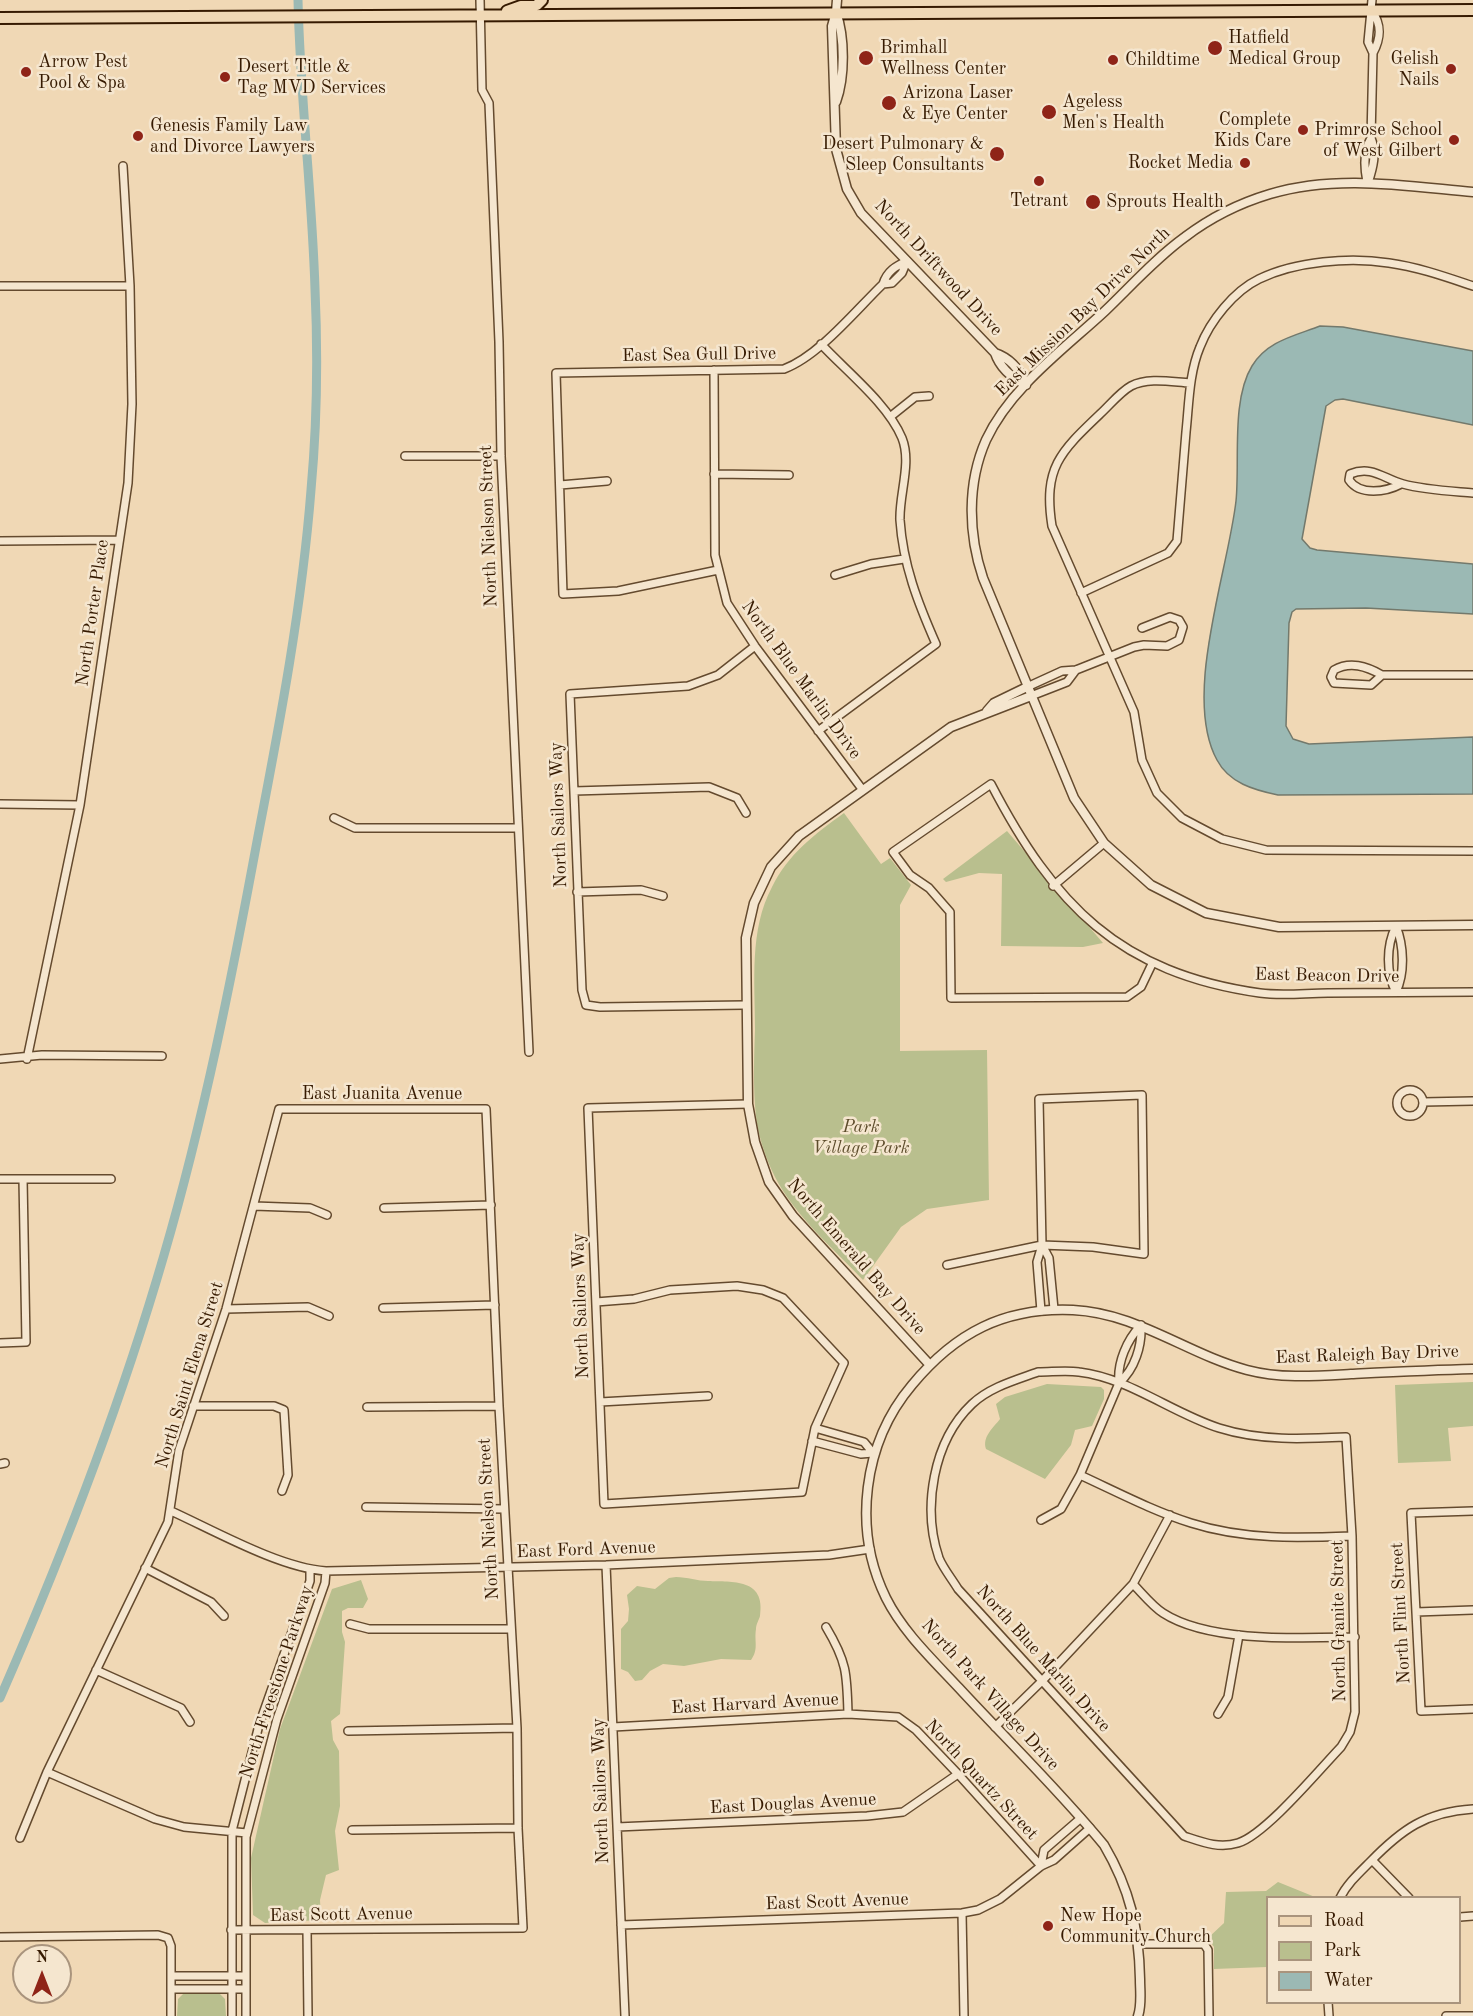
<!DOCTYPE html>
<html>
<head>
<meta charset="utf-8">
<style>
  body { margin:0 }
  #map { position:relative; width:1473px; height:2016px; overflow:hidden; background:#f0d8b5; font-family:"Old Standard TT",serif }
  canvas { display:block }
  .legend { position:absolute; left:1266px; top:1896px; width:195px; height:108px; box-sizing:border-box; background:#f5e6cf; border:2px solid #a9947d; margin:0; padding:8px 10px; list-style:none; font-size:18px; color:#361a01 }
  .legend li { display:flex; align-items:center; gap:12px; height:30px }
  .legend b { width:30px; border:2px solid #a9947d }
  .north { position:absolute; left:12px; top:1944px; width:60px; height:60px; box-sizing:border-box; background:#f5e6cf; border:2px solid #a9947d; border-radius:50%; rotate:0deg; font-size:16px; font-weight:700; line-height:24px; text-align:center; color:#361a01 }
  .north::after { content:''; display:block; margin:auto; width:21px; height:27px; background:#8f2418; clip-path:polygon(50% 0,100% 100%,50% 72%,0 100%) }
</style>
</head>
<body>
<div id="map">
<canvas width="1473" height="2016"></canvas>
<ul class="legend">
<li><b style="height:8px;background:#f0d8b5"></b>Road</li>
<li><b style="height:16px;background:#b9bf8e"></b>Park</li>
<li><b style="height:16px;background:#9bb9b4"></b>Water</li>
</ul>
<div class="north">N</div>
</div>
<script>
const ctx = document.querySelector('canvas').getContext('2d');
ctx.lineJoin = 'round';
function fillPath(path, color) { ctx.fillStyle = color; ctx.fill(path, 'evenodd'); }
function trace(path, color, width, dash) { ctx.strokeStyle = color; ctx.lineWidth = width; ctx.lineCap = dash ? 'butt' : 'round'; ctx.setLineDash(dash || []); ctx.stroke(path); }
function write(font, color, halo, rows, align = 'center') {
  ctx.font = font + ' "Old Standard TT",serif'; ctx.lineWidth = 5; ctx.setLineDash([]); ctx.textBaseline = 'middle'; ctx.strokeStyle = halo; ctx.fillStyle = color; for (const [text, x, y, turn = 0] of rows) {
    ctx.save(); ctx.translate(x, y); ctx.rotate((+turn || 0) * Math.PI / 180); ctx.textAlign = isNaN(turn) ? turn : align; if (halo) ctx.strokeText(text, 0, 0); ctx.fillText(text, 0, 0); ctx.restore();
  }
}
const green = new Path2D(`
  M844,813L881,864L890,858L911,885L900,905V1051L987,1050L989,1200L927,1209L901,1227L863,1280C833,1248 795,1216 775,1177C766,1159 758,1136 756,1116C753,1088 754,1058 755,1030C755,982 749,930 772,887C788,854 815,834 844,813Z
  M1007,831L1103,943L1083,947L1001,946L1002,874L979,873L946,882L943,879Z
  M1473,1382V1426L1448,1428L1451,1461L1398,1463L1395,1385Z
  M1047,1384L1101,1387L1104,1390V1399L1092,1426L1075,1430L1071,1445L1045,1479L986,1449C982,1437 993,1428 1000,1419L996,1404L1005,1397Z
  M676,1577C687,1577 698,1581 708,1581C732,1582 766,1578 760,1616C759,1620 756,1624 756,1629C754,1642 759,1649 751,1660L721,1659L684,1666L663,1664L650,1671L642,1680L635,1681L628,1672L621,1669V1629L628,1621L629,1609L627,1595L637,1586L655,1589L669,1578Z
  M361,1580L368,1599L363,1608H348L342,1611V1632L345,1642L340,1714L331,1721L333,1740L339,1751L340,1806L335,1831L339,1870L326,1875L320,1900L321,1920L265,1923L253,1915L251,1858L280,1729L332,1589Z
  M1278,1882L1315,1897L1268,1898L1267,1967L1214,1969V1947L1208,1938L1224,1923L1226,1892L1266,1891Z
  M184,1993H219L225,1999L226,2016H177L178,1999Z`);
const water = new Path2D(`
  M1320,326L1343,327L1473,351V425L1343,399L1335,400L1326,406L1302,539L1310,548L1317,550L1473,564V614L1366,608L1296,609L1292,612L1289,623L1286,726L1293,739L1309,744L1473,737V794L1278,795C1254,790 1229,783 1217,760C1182,696 1228,572 1236,501C1240,462 1231,400 1252,366C1267,341 1294,336 1320,326Z`);
const canal = new Path2D(`
  M0,1698C63,1554 120,1407 164,1255C204,1118 232,977 258,836C280,722 302,606 311,490C317,424 318,355 315,289C312,192 300,96 298,0`);
const minor = new Path2D(`
  M480,0L482,90L489,103L499,342L501,456L529,1052
  M1372,11C1382,25 1381,38 1373,53
  M1367,182C1364,167 1363,151 1371,138
  M1368,183C1373,168 1377,153 1371,138L1373,53L1368,42L1372,0
  M883,284L892,283L902,273L907,261
  M0,286H130
  M714,370L715,555L727,603L755,646L862,789
  M1190,383C1172,382 1148,377 1131,386C1120,392 1109,406 1100,414C1060,452 1043,468 1052,526L1134,712L1142,760L1157,793L1182,818L1222,839L1266,850L1473,851
  M890,417L915,397L929,396
  M405,456H501
  M714,474L789,475
  M1401,484C1386,492 1360,496 1349,480L1350,474C1372,465 1384,479 1403,484C1425,490 1450,491 1473,493
  M560,485L607,481
  M0,541L119,540
  M718,570L618,591L563,594L556,373L784,369C819,356 856,310 883,284C887,271 896,266 907,261
  M835,575L871,564L904,559
  M1081,593L1168,553L1177,541C1180,505 1183,468 1186,432C1189,404 1189,373 1200,347C1210,321 1234,291 1259,279C1296,261 1350,257 1389,263C1418,267 1446,277 1473,286
  M1382,675L1371,685L1334,683L1331,677L1334,670C1350,661 1366,666 1382,675H1473
  M1027,687L1062,671L1076,670L1134,647L1144,645L1167,646L1179,640L1183,627L1179,620L1170,617L1142,628
  M1031,696L1067,682L1076,670
  M818,731L936,644C918,603 903,565 900,520C899,494 912,463 902,438C888,404 846,371 821,344
  M574,791L709,787L737,798L746,813
  M0,804L80,805
  M334,818L355,828H517
  M1053,886L1104,843
  M577,892L641,890L663,896
  M1396,926C1386,946 1386,973 1396,992
  M1396,926C1404,946 1405,973 1396,992
  M1152,964L1141,987L1127,997L951,998L950,912L929,888L910,875L893,852L991,784C1054,905 1119,973 1260,993C1282,996 1306,993 1328,993C1376,993 1425,992 1473,992
  M745,1005L600,1007L586,1005L582,990L570,694L688,686L718,675L755,646
  M0,1059L42,1055L162,1056
  M27,1059L80,805L128,483L132,404L130,286L123,166
  M1397 1103a13 13 0 1 1 26 0a13 13 0 1 1-26 0Z
  M1423,1102L1473,1101
  M0,1179H111
  M254,1206L310,1208L327,1215
  M384,1208L491,1205
  M1042,1245L1049,1258L1054,1309
  M947,1265L1042,1245L1093,1247L1144,1254L1142,1095L1039,1099L1042,1245L1037,1262L1041,1311
  M596,1302L634,1299L670,1290L737,1286L763,1290L783,1298L844,1363L815,1428L802,1492L604,1504L588,1108L748,1104
  M383,1308L495,1305
  M226,1309L308,1307L329,1316
  M0,1343L26,1342L23,1179
  M1038,1372C1052,1372 1066,1370 1079,1372C1129,1378 1172,1413 1219,1428C1260,1441 1303,1439 1346,1437L1352,1536L1355,1712L1350,1732L1341,1747C1319,1770 1265,1835 1238,1843C1219,1849 1202,1842 1184,1836L958,1589C952,1579 943,1568 939,1558C922,1508 933,1441 972,1404C990,1387 1016,1380 1038,1372Z
  M1119,1383C1135,1369 1142,1346 1141,1325
  M600,1402L708,1396
  M193,1406H274L284,1410L288,1475L282,1491
  M367,1407L499,1406
  M815,1428L864,1442L873,1453
  M812,1441L861,1454L873,1453
  M0,1464L5,1463
  M1080,1475C1117,1492 1153,1511 1191,1523C1244,1540 1298,1538 1352,1536
  M366,1507L504,1509
  M171,1511C215,1531 280,1568 326,1571L606,1565L829,1555L870,1549
  M1473,1511L1411,1513L1421,1711L1473,1709
  M1041,1520L1061,1509L1080,1475L1119,1383C1117,1362 1127,1340 1141,1325
  M606,1565L625,2016
  M145,1568L211,1602L224,1616
  M1133,1584C1142,1593 1152,1606 1163,1613C1209,1643 1301,1638 1355,1637
  M1416,1612L1473,1610
  M350,1624L369,1629H510
  M826,1627C847,1662 847,1674 848,1714
  M96,1670L181,1708L190,1722
  M1218,1714L1228,1697L1239,1635
  M613,1727L848,1714L898,1717L916,1730L958,1774L1041,1866
  M995,1727L1042,1681L1133,1584L1170,1515
  M348,1731L517,1728
  M47,1772L155,1819L184,1827L247,1833
  M617,1827L867,1816L903,1812L958,1774
  M352,1830L518,1828
  M20,1838L47,1772L168,1522L179,1450L226,1309L279,1109H486L499,1406L517,1728L518,1828L523,1928L231,1930
  M1372,1860L1409,1898
  M1041,1866L1044,1850L1081,1818
  M1340,1898C1347,1884 1359,1873 1370,1862C1402,1829 1426,1812 1473,1809
  M962,1913L964,2016
  M1460,1917L1473,1916
  M621,1925L962,1913L978,1910L1000,1899L1041,1866L1054,1860L1090,1828
  M307,1930L308,2016
  M0,1937L158,1935L168,1938L171,1946V2016
  M1139,1944H1204L1208,1950L1209,2016
  M171,1976H246
  M171,1989H246
  M1328,2002L1329,2016
  M232,2016V1831L259,1725L310,1581V1570
  M246,2016V1837L277,1719L325,1583L326,1571
  M1446,2016H1473`);
const tertiary = new Path2D(`
  M837,0L836,12L832,26L836,149L847,189L861,213L995,353C1000,368 1012,378 1026,385
  M836,102C845,77 845,37 836,12
  M1473,192C1406,186 1336,174 1270,194C1240,203 1210,218 1185,237C1156,258 1131,286 1105,311C1064,349 1010,388 986,440C967,483 968,534 983,578L1074,798L1104,843L1151,885L1206,913L1279,927L1473,925
  M995,353C1010,358 1020,370 1026,385
  M987,711L994,703L1027,687
  M929,1364L793,1216L769,1182L755,1142L748,1104L746,938L754,903L771,867L799,836L951,727L1031,696
  M1138,2016C1142,2005 1140,1991 1140,1979C1139,1929 1130,1889 1104,1845C1059,1790 1007,1740 959,1688C933,1660 903,1632 886,1598C852,1529 863,1443 912,1385C955,1333 1004,1307 1073,1310C1137,1313 1187,1354 1247,1370C1281,1379 1317,1376 1351,1374C1392,1372 1432,1370 1473,1369`);
const primary = new Path2D(`
  M507,11L521,6L537,5L542,0
  M0,18L1473,10`);
const markers = [
  [1215,48,8,"#8f2418"],
  [866,58,8,"#8f2418"],
  [1113,60,6,"#8f2418"],
  [1451,69,6,"#8f2418"],
  [26,72,6,"#8f2418"],
  [225,77,6,"#8f2418"],
  [889,103,8,"#8f2418"],
  [1049,112,8,"#8f2418"],
  [1303,130,6,"#8f2418"],
  [138,136,6,"#8f2418"],
  [1454,140,6,"#8f2418"],
  [997,154,8,"#8f2418"],
  [1245,163,6,"#8f2418"],
  [1039,181,6,"#8f2418"],
  [1093,202,8,"#8f2418"],
  [1048,1926,6,"#8f2418"]
];
const poiNames = [
  ["Hatfield",1228,38],
  ["Medical Group",1228,59],
  ["Brimhall",880,48],
  ["Wellness Center",880,69],
  ["Gelish",1439,59,"right"],
  ["Nails",1439,80,"right"],
  ["Childtime",1125,60],
  ["Arrow Pest",38,62],
  ["Pool & Spa",38,83],
  ["Desert Title &",237,67],
  ["Tag MVD Services",237,88],
  ["Arizona Laser",902,93],
  ["& Eye Center",902,114],
  ["Ageless",1062,102],
  ["Men's Health",1062,123],
  ["Complete",1291,120,"right"],
  ["Kids Care",1291,141,"right"],
  ["Genesis Family Law",150,126],
  ["and Divorce Lawyers",150,147],
  ["Primrose School",1442,130,"right"],
  ["of West Gilbert",1442,151,"right"],
  ["Desert Pulmonary &",984,144,"right"],
  ["Sleep Consultants",984,165,"right"],
  ["Rocket Media",1233,163,"right"],
  ["Tetrant",1039,201,"center"],
  ["Sprouts Health",1106,202],
  ["New Hope",1060,1916],
  ["Community Church",1060,1937]
];
const streetNames = [
  ["North Driftwood Drive",938,268,47],
  ["East Mission Bay Drive North",1083,312,-44],
  ["East Sea Gull Drive",699,355,-1],
  ["North Nielson Street",489,526,-92],
  ["North Porter Place",93,613,-82],
  ["North Blue Marlin Drive",801,680,54],
  ["North Sailors Way",559,815,-92],
  ["East Beacon Drive",1327,976,1],
  ["East Juanita Avenue",382,1094],
  ["North Emerald Bay Drive",856,1257,49],
  ["North Sailors Way",581,1306,-92],
  ["East Raleigh Bay Drive",1367,1355,-2],
  ["North Saint Elena Street",190,1375,-73],
  ["North Nielson Street",489,1519,-93],
  ["East Ford Avenue",586,1550,-2],
  ["North Flint Street",1401,1613,-93],
  ["North Granite Street",1339,1621,-91],
  ["North Blue Marlin Drive",1043,1659,48],
  ["North Freestone Parkway",277,1682,-72],
  ["North Park Village Drive",990,1695,48],
  ["East Harvard Avenue",755,1704,-3],
  ["North Quartz Street",981,1780,47],
  ["North Sailors Way",601,1791,-92],
  ["East Douglas Avenue",793,1804,-3],
  ["East Scott Avenue",837,1902,-2],
  ["East Scott Avenue",341,1915,-1]
];
const parkNames = [
  ["Park",861,1127],
  ["Village Park",861,1148]
];
fillPath(green, '#b9bf8e');
fillPath(water, '#9bb9b4');
trace(water, '#73796c', 1.5);
trace(canal, '#9bb9b4', 9);
trace(minor, '#644a2e', 10);
trace(tertiary, '#644a2e', 11);
trace(primary, '#361a01', 14);
trace(minor, '#f5e6cf', 7);
trace(tertiary, '#f5e6cf', 8);
trace(primary, '#f0d8b5', 10);
for (const [x, y, r, color] of markers) { const dot = new Path2D(); dot.arc(x, y, r, 0, 2 * Math.PI); ctx.fillStyle = color; ctx.fill(dot); trace(dot, '#f5e6cf', 2); }
write('18px', '#361a01', '#f5e6cf', poiNames, 'left');
write('18px', '#361a01', '#f5e6cf', streetNames);
write('italic 18px', '#5d4c2b', '#f5e6cf', parkNames);
</script>
</body>
</html>
